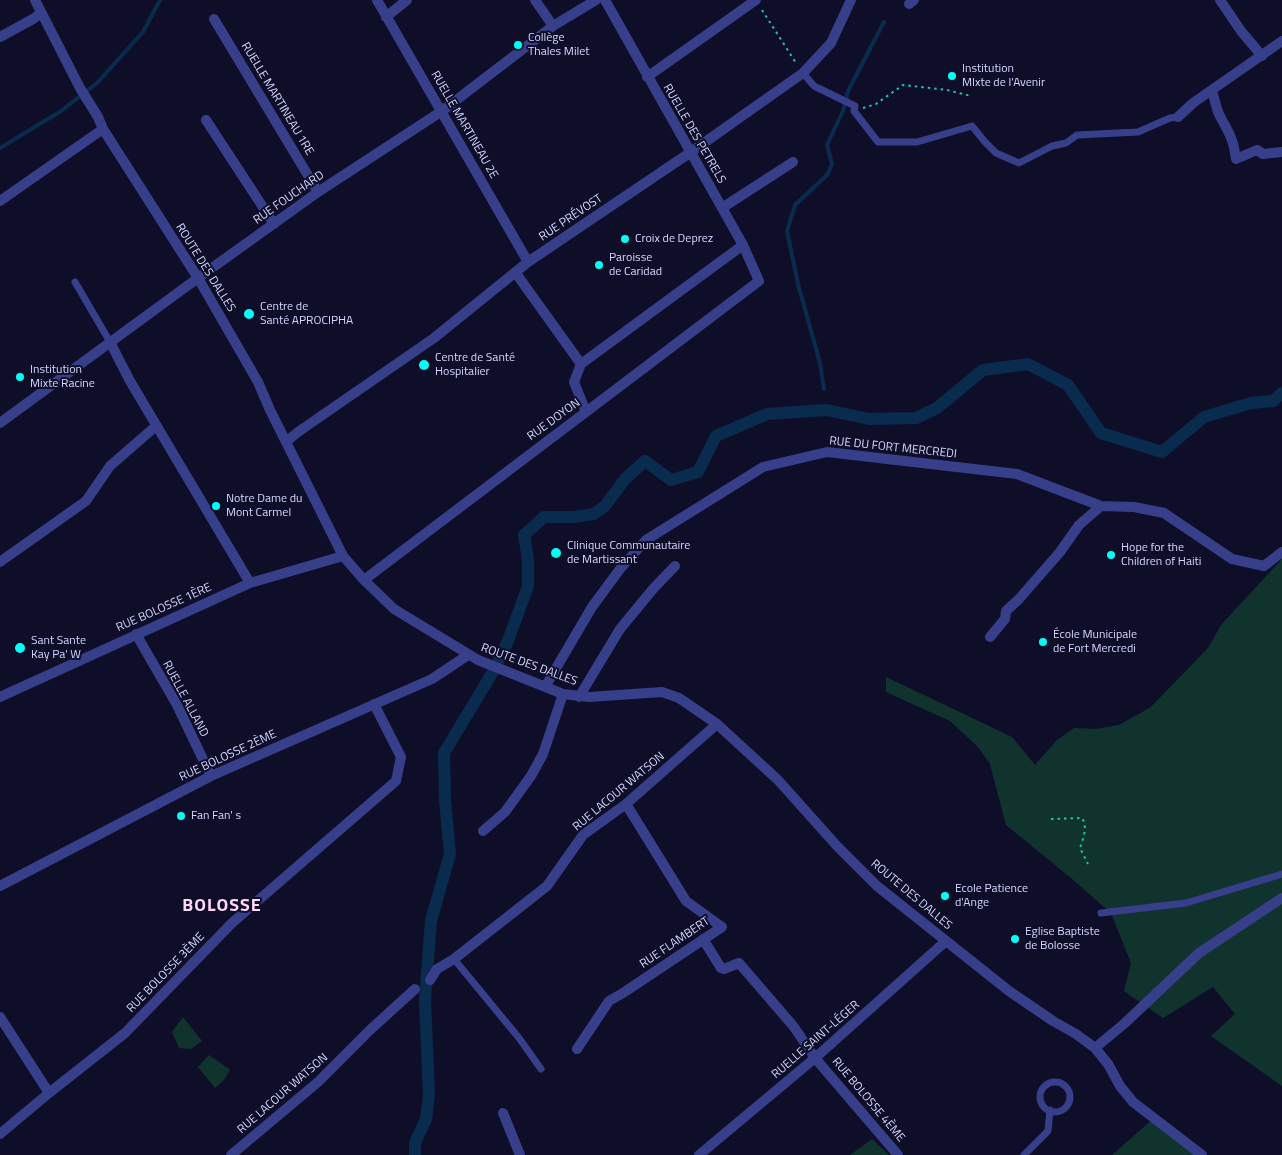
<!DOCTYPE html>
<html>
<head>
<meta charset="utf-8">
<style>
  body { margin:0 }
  canvas { display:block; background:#0f0e29 }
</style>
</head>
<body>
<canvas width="1282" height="1155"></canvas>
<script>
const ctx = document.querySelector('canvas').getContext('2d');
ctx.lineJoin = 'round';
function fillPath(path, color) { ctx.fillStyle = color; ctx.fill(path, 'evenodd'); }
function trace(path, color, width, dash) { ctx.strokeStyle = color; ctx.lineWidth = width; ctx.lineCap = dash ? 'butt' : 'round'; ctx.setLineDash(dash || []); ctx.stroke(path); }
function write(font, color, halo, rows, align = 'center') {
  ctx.font = font + ' "Titillium Web",sans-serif'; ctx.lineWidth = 4; ctx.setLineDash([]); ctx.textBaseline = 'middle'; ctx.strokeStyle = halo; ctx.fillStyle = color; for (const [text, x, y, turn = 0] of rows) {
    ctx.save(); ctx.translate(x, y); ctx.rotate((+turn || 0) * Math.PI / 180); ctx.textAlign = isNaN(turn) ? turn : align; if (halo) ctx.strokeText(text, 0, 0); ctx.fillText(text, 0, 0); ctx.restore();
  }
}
const green = new Path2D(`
  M1282,559V1086L1211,1036L1235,1014L1213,987L1163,1018L1124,991L1131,963L1111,913L1071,878L1006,825L990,764L978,747L950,721L886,692V677L1012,737L1035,765L1057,740L1074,728L1095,729L1119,725L1151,707L1208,648L1221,625Z
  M183,1017L202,1041L191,1049L179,1048L172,1032Z
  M209,1055L230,1070L224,1080L215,1088L198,1067Z
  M1154,1118L1196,1155H1112Z
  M872,1139L889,1155H850Z`);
const stream = new Path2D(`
  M0,148L61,111L97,83L143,32L160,0
  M824,389L820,363L798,284L787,231L795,205L827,175L832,164L827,145L843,111L848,91L884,22`);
const canal = new Path2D(`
  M415,1155V1143L426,1119L429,1095L425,1000L431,921L450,854L445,800L444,753L494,670L508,641L528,586V559L524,535L544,517H574L594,514L605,506L625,479L645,461L671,480L698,472L716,436L767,414L827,410L869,419L916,418L937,408L983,370L1028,364L1068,385L1101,433L1162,452L1204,417L1251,403L1273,401L1282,393`);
const path = new Path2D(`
  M762,10L796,63
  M863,108L876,104L903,85L947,90L971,96
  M1051,819L1082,818C1088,827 1083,839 1080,848L1088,864`);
const lane = new Path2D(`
  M803,73L814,86L855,106L854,111L878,142H917L972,126L985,142L996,153L1019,163L1052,146L1066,143L1077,135L1138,132L1170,118L1178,117
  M75,282L110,342
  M1101,913L1186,903L1282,874
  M454,959L519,1038L541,1069
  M1040 1097a15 15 0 1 1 30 0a15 15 0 1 1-30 0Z
  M1024,1155L1048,1131L1050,1110`);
const street = new Path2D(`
  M35,0L80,88L98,117L103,129L198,278L258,382L270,410L343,556L364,580L394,609L478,660L563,694L589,697L662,692L679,698L717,724L778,780L837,846L877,886L1009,991L1053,1021L1076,1034L1095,1048L1108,1064L1120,1086L1133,1102L1202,1155
  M377,0L528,262
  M535,0L553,26
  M1220,0L1241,31L1262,56
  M909,4L914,0
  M386,17L407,0
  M214,19L318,192
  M0,37L33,19L41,13
  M647,77L756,0
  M1212,91C1215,99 1216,110 1221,118C1230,135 1233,138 1236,159L1257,150L1263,154L1282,152
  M1178,117L1193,103L1282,41
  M206,120L274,224
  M0,201L103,129
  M722,208L793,162
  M515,272L581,364L574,382L586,412
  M110,342L130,381L250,583
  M581,364L743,245
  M0,423L198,278L318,192L442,111L553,26L596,0
  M286,442L298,432L434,338L528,262L691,152L803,73L831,43L851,0
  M0,562L86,501L110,466L156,426
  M364,580L759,281L743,245L605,0
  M136,634L177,705L211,776
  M990,637L1005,619L1006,611L1019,599L1060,552L1079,525L1101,506
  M545,687L592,607L620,569L646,540L763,467L827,452L1017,474L1101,506L1134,507L1164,513L1232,559L1264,566L1282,552
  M0,697L250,583L343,556
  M579,697L620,629L653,589L675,566
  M483,831L505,812L531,776L543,754L563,694
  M0,886L211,776L432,679L468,655
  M703,939L721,968L724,969L739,963L794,1027L815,1058L898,1155
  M430,980L437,969L454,959L547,886L583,835L626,804L717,724
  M0,1017L49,1093
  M1095,1048L1125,1023L1199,953L1282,898
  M577,1049L609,1001L623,993L722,927L686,901L626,804
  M503,1113L520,1155
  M0,1134L49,1093L125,1033L232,923L396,781L401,757L374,704
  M231,1155L318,1082L370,1030L415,989
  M699,1155L815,1058L946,941`);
const markers = [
  [518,45,5,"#02fff6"],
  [952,76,5,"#02fff6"],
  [625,239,5,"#02fff6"],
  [599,265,5,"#02fff6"],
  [249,314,6,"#02fff6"],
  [424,365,6,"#02fff6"],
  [20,377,5,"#02fff6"],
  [216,506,5,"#02fff6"],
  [556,553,6,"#02fff6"],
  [1111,555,5,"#02fff6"],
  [1043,642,5,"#02fff6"],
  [20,648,6,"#02fff6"],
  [181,816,5,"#02fff6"],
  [945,896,5,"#02fff6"],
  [1015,939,5,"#02fff6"]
];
const poiNames = [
  ["Collège",528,38],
  ["Thales Milet",528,52],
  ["Institution",962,69],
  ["MIxte de l'Avenir",962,83],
  ["Croix de Deprez",635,239],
  ["Paroisse",609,258],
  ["de Caridad",609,272],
  ["Centre de",260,307],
  ["Santé APROCIPHA",260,321],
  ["Centre de Santé",435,358],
  ["Hospitalier",435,372],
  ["Institution",30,370],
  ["Mixte Racine",30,384],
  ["Notre Dame du",226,499],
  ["Mont Carmel",226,513],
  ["Clinique Communautaire",567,546],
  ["de Martissant",567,560],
  ["Hope for the",1121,548],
  ["Children of Haiti",1121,562],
  ["École Municipale",1053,635],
  ["de Fort Mercredi",1053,649],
  ["Sant Sante",31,641],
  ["Kay Pa' W",31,655],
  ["Fan Fan' s",191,816],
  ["Ecole Patience",955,889],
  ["d'Ange",955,903],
  ["Eglise Baptiste",1025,932],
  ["de Bolosse",1025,946]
];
const streetNames = [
  ["RUELLE MARTINEAU 1RE",277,99,59],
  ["RUELLE MARTINEAU 2E",464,125,60],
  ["RUELLE DES PETRELS",694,134,60],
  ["RUE FOUCHARD",289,198,-35],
  ["RUE PRÉVOST",571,218,-34],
  ["ROUTE DES DALLES",205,268,58],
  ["RUE DOYON",554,420,-36],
  ["RUE DU FORT MERCREDI",893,448,6],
  ["RUE BOLOSSE 1ÈRE",164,608,-24],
  ["ROUTE DES DALLES",529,665,20],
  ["RUELLE ALLAND",185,699,62],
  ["RUE BOLOSSE 2ÈME",228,756,-25],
  ["RUE LACOUR WATSON",619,792,-40],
  ["ROUTE DES DALLES",911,895,40],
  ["RUE FLAMBERT",675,943,-34],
  ["RUE BOLOSSE 3ÈME",166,973,-46],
  ["RUELLE SAINT-LÉGER",816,1040,-41],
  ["RUE LACOUR WATSON",283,1094,-41],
  ["RUE BOLOSSE 4ÈME",868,1100,50]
];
const districtNames = [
  ["BOLOSSE",222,907]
];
fillPath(green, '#11332d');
trace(stream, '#092b4d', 4);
trace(canal, '#092b4d', 12);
trace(path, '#29c0a2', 2, [2.5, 4]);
trace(lane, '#373f8a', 7);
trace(street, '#373f8a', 10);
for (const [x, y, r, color] of markers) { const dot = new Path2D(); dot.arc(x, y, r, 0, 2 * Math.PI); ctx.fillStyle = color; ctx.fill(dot); trace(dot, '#0f0e29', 2); }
write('12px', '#d6d7ff', '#0f0e29', poiNames, 'left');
write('12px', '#d6d7ff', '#0f0e29', streetNames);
ctx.letterSpacing = '1px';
write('bold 18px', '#ffd8f6', '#0f0e29', districtNames);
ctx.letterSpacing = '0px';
</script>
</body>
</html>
